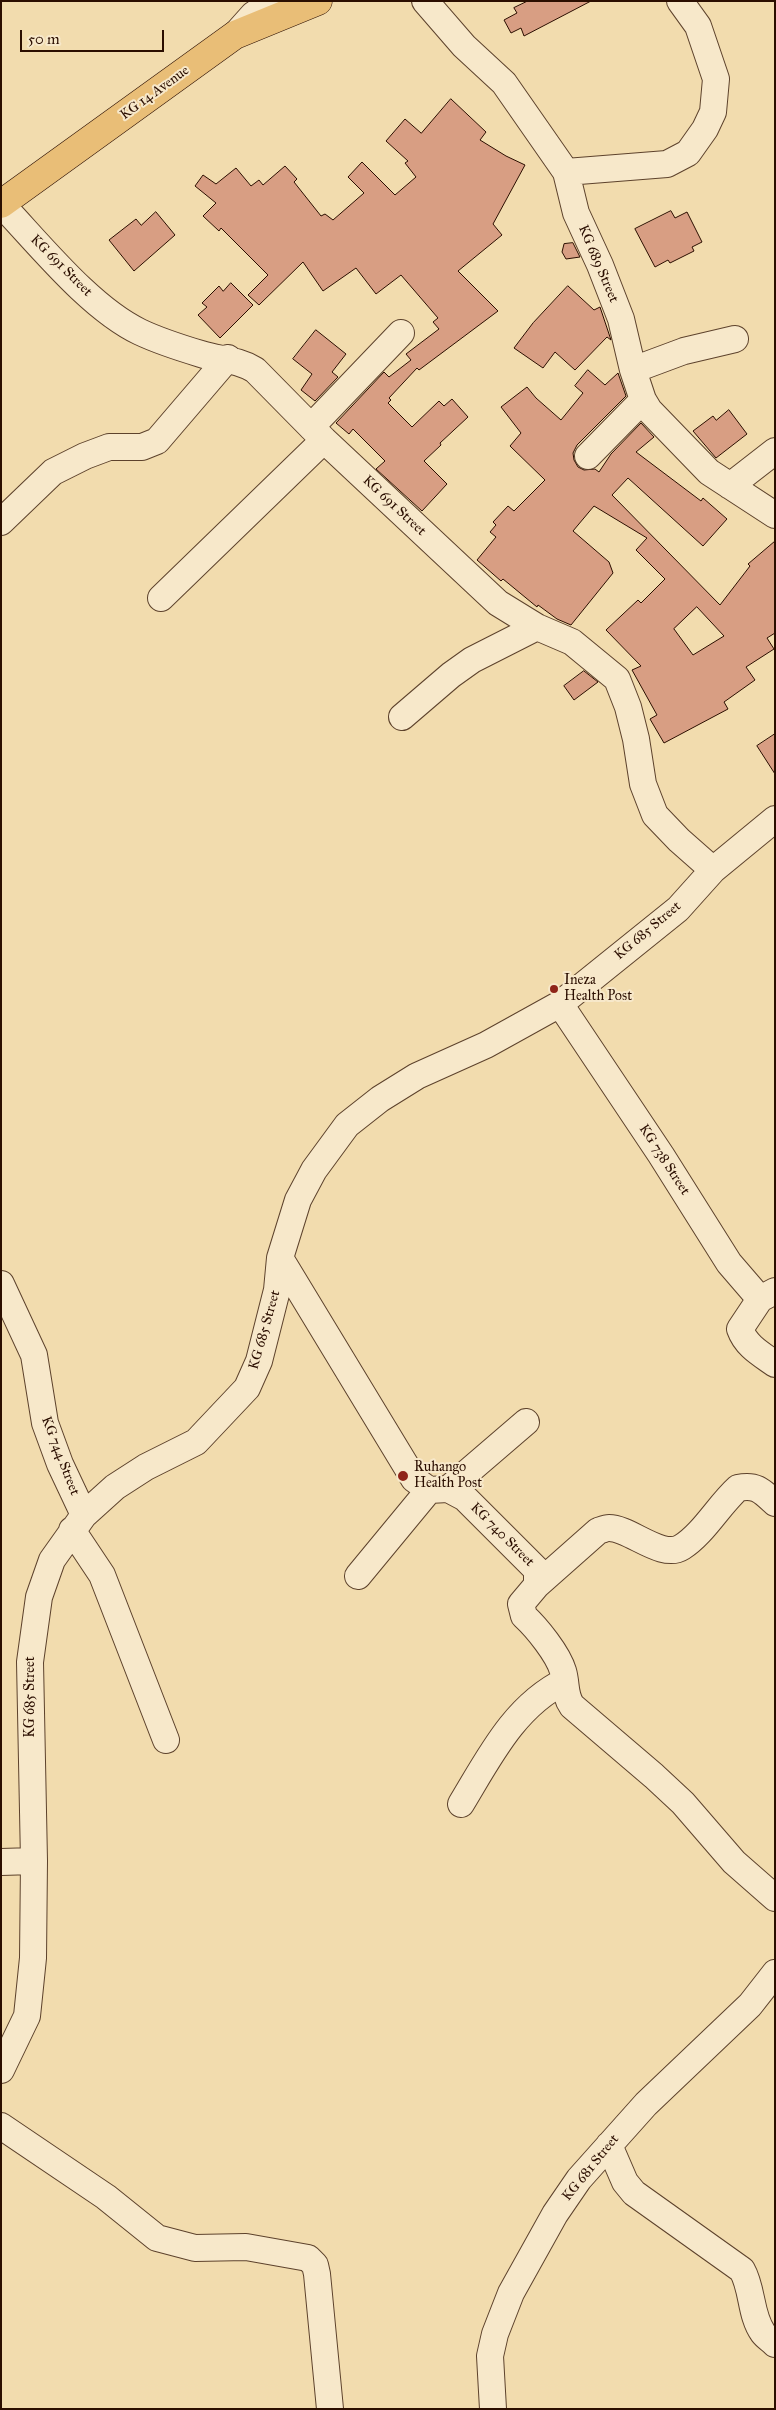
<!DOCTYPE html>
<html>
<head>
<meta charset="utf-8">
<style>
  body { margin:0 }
  #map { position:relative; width:776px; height:2410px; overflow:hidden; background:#f2dcae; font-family:"IM FELL Great Primer",serif }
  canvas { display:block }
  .frame { position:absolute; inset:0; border:2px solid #2b0e00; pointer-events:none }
  .scale { position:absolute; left:20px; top:30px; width:144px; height:22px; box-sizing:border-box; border:2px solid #2b0e00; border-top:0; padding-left:6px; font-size:15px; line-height:18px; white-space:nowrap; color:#2b0e00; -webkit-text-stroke:4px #f7e8ca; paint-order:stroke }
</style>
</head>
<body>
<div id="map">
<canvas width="776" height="2410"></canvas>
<div class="frame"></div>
<div class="scale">50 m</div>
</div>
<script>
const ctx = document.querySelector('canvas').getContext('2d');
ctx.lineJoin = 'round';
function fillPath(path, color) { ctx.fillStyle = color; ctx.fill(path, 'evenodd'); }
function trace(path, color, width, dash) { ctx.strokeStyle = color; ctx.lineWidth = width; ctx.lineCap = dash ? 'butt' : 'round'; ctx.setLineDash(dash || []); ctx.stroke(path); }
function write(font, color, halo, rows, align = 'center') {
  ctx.font = font + ' "IM FELL Great Primer",serif'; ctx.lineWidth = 4; ctx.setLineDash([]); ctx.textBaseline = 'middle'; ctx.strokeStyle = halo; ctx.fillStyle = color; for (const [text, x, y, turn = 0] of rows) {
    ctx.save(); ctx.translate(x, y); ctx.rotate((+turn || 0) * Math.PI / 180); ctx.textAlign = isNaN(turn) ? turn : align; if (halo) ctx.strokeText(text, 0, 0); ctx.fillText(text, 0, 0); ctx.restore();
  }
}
const building = new Path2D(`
  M528,1H591L524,36L521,28L511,33L504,20L517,13L514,8Z
  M451,99L486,132L480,140L506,156L525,165L493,224L502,235L458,271L498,311L419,370L417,368L389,398L391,400L388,403L412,427L439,401L444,406L452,399L468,417L440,443L441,445L424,461L447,484L422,511L376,469L385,461L353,429L349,434L336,423L384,372L389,377L411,360L406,354L439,329L433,322L438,318L401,275L376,294L356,268L323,291L303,262L259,305L248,295L268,275L221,228L219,231L203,216L216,203L195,186L203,175L216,184L236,168L251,186L259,180L263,185L285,166L297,179L294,182L321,216L325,214L333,220L364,193L348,177L362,162L395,195L416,177L405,163L408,161L386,141L405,119L421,133Z
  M671,211L675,218L687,212L702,242L692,247L694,251L670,263L668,260L655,267L635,229Z
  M156,212L175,235L134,271L109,240L136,219L141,225Z
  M573,243L580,257L566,259L562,252L564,244Z
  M231,283L253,305L220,338L198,315L207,307L202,303L219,286L223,291Z
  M568,286L594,310L600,307L611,340L607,337L575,370L555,352L543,368L514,348L533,323Z
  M316,330L346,354L332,372L338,377L315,401L301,390L312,374L293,359Z
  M588,370L605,385L618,373L626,396L577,445L573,453L574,460L578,467L584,470L595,469L599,472L611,454L641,423L654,437L636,452L701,501L703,498L727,519L703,546L628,478L612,495L720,605L750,566L748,564L775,541V633L767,638L774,649L746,667L755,680L724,702L728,709L664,743L650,719L657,715L632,670L641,666L606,630L638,600L641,603L665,579L636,550L647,538L594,506L573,531L609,562L613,573L571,625L557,619L538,605L537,607L503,579L501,581L477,560L496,537L490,532L496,525L493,522L508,506L514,511L545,480L510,446L521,433L501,407L527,387L536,398L561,420L583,393L575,386ZM697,607L724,636L693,655L674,629Z
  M729,410L747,434L716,458L693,431L713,416L716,420Z
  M584,671L598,682L574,700L564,686Z
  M775,734V774L757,746Z`);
const minor = new Path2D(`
  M425,1L464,46L504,83L566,172L576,213L600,265L621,319L633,370L643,400L649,410L709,472L775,515
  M236,34L253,15L273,1
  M566,172L667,164L688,153L705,129L713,112L716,79L698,26L680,1
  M1,204C40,245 90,308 140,332C159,341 181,348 201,354C220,360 237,359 255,370L324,440L498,603L537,627L572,642L617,679L628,707L636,739L643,784L655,815L679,840L713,870
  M633,370L684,351L735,339
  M311,427L401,333
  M588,456L643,400
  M730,486L775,451
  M1,522L53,472L85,456L109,447H142L157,441L228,358
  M161,598L324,440
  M402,717L451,675L472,660L537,627
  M560,1004L661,1155L729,1263L760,1299L775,1291
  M280,1258L414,1479L429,1490L448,1489L465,1498L537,1570V1585L521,1604L524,1616C537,1628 558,1654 563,1671C567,1684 564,1695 572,1706L654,1776L683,1803L734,1862L775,1898
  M1,1284L34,1355L45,1423L60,1464L84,1515
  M760,1299L740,1329C746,1346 761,1354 775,1364
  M448,1489L526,1422
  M72,1530L102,1575L166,1740
  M358,1576L429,1490
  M537,1585L598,1531C601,1530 606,1528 609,1528C630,1528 662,1560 682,1547C703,1534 719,1505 738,1488C756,1484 762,1491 775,1503
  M461,1804C489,1758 514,1706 565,1681
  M1,1862L34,1861
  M1,2070L27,2016L33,1958L34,1861L30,1662L39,1597L52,1560L84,1515L115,1487L146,1467L196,1442L247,1388L259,1361L277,1290L280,1258L298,1200L314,1170L347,1125L380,1099L417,1076L486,1045L560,1004L678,909L713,870L775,819
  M1,2126L106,2197L157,2238L195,2248L246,2247L308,2258L315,2265L317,2274L330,2409
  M609,2145L625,2182L634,2193L742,2270C753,2289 750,2315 763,2333C766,2337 771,2340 775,2344
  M493,2409L490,2356L495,2334L511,2293L555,2214L579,2179L646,2104L750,2005L775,1973`);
const major = new Path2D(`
  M1,204L235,35L318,1`);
const markers = [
  [554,989,5,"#8f2418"],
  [403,1476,6,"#8f2418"]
];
const streetNames = [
  ["KG 14 Avenue",155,93,-36],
  ["KG 689 Street",598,264,67],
  ["KG 691 Street",61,266,45],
  ["KG 691 Street",394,506,43],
  ["KG 685 Street",648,931,-40],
  ["KG 738 Street",664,1160,57],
  ["KG 685 Street",265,1330,-74],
  ["KG 744 Street",60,1456,69],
  ["KG 740 Street",502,1535,45],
  ["KG 685 Street",31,1697,-90],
  ["KG 681 Street",591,2168,-51]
];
const poiNames = [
  ["Ineza",564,981],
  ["Health Post",564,997],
  ["Ruhango",414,1468],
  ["Health Post",414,1484]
];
fillPath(building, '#d89e83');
trace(building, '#2b0e00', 1);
trace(minor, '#5d422c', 28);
trace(major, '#2b0e00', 29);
trace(minor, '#f7e8ca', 26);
trace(major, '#e9be77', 28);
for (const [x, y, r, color] of markers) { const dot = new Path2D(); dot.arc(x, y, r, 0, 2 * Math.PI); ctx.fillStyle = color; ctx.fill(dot); trace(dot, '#f7e8ca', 2); }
write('14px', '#2b0e00', '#f7e8ca', streetNames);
write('14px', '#2b0e00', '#f7e8ca', poiNames, 'left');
</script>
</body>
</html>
